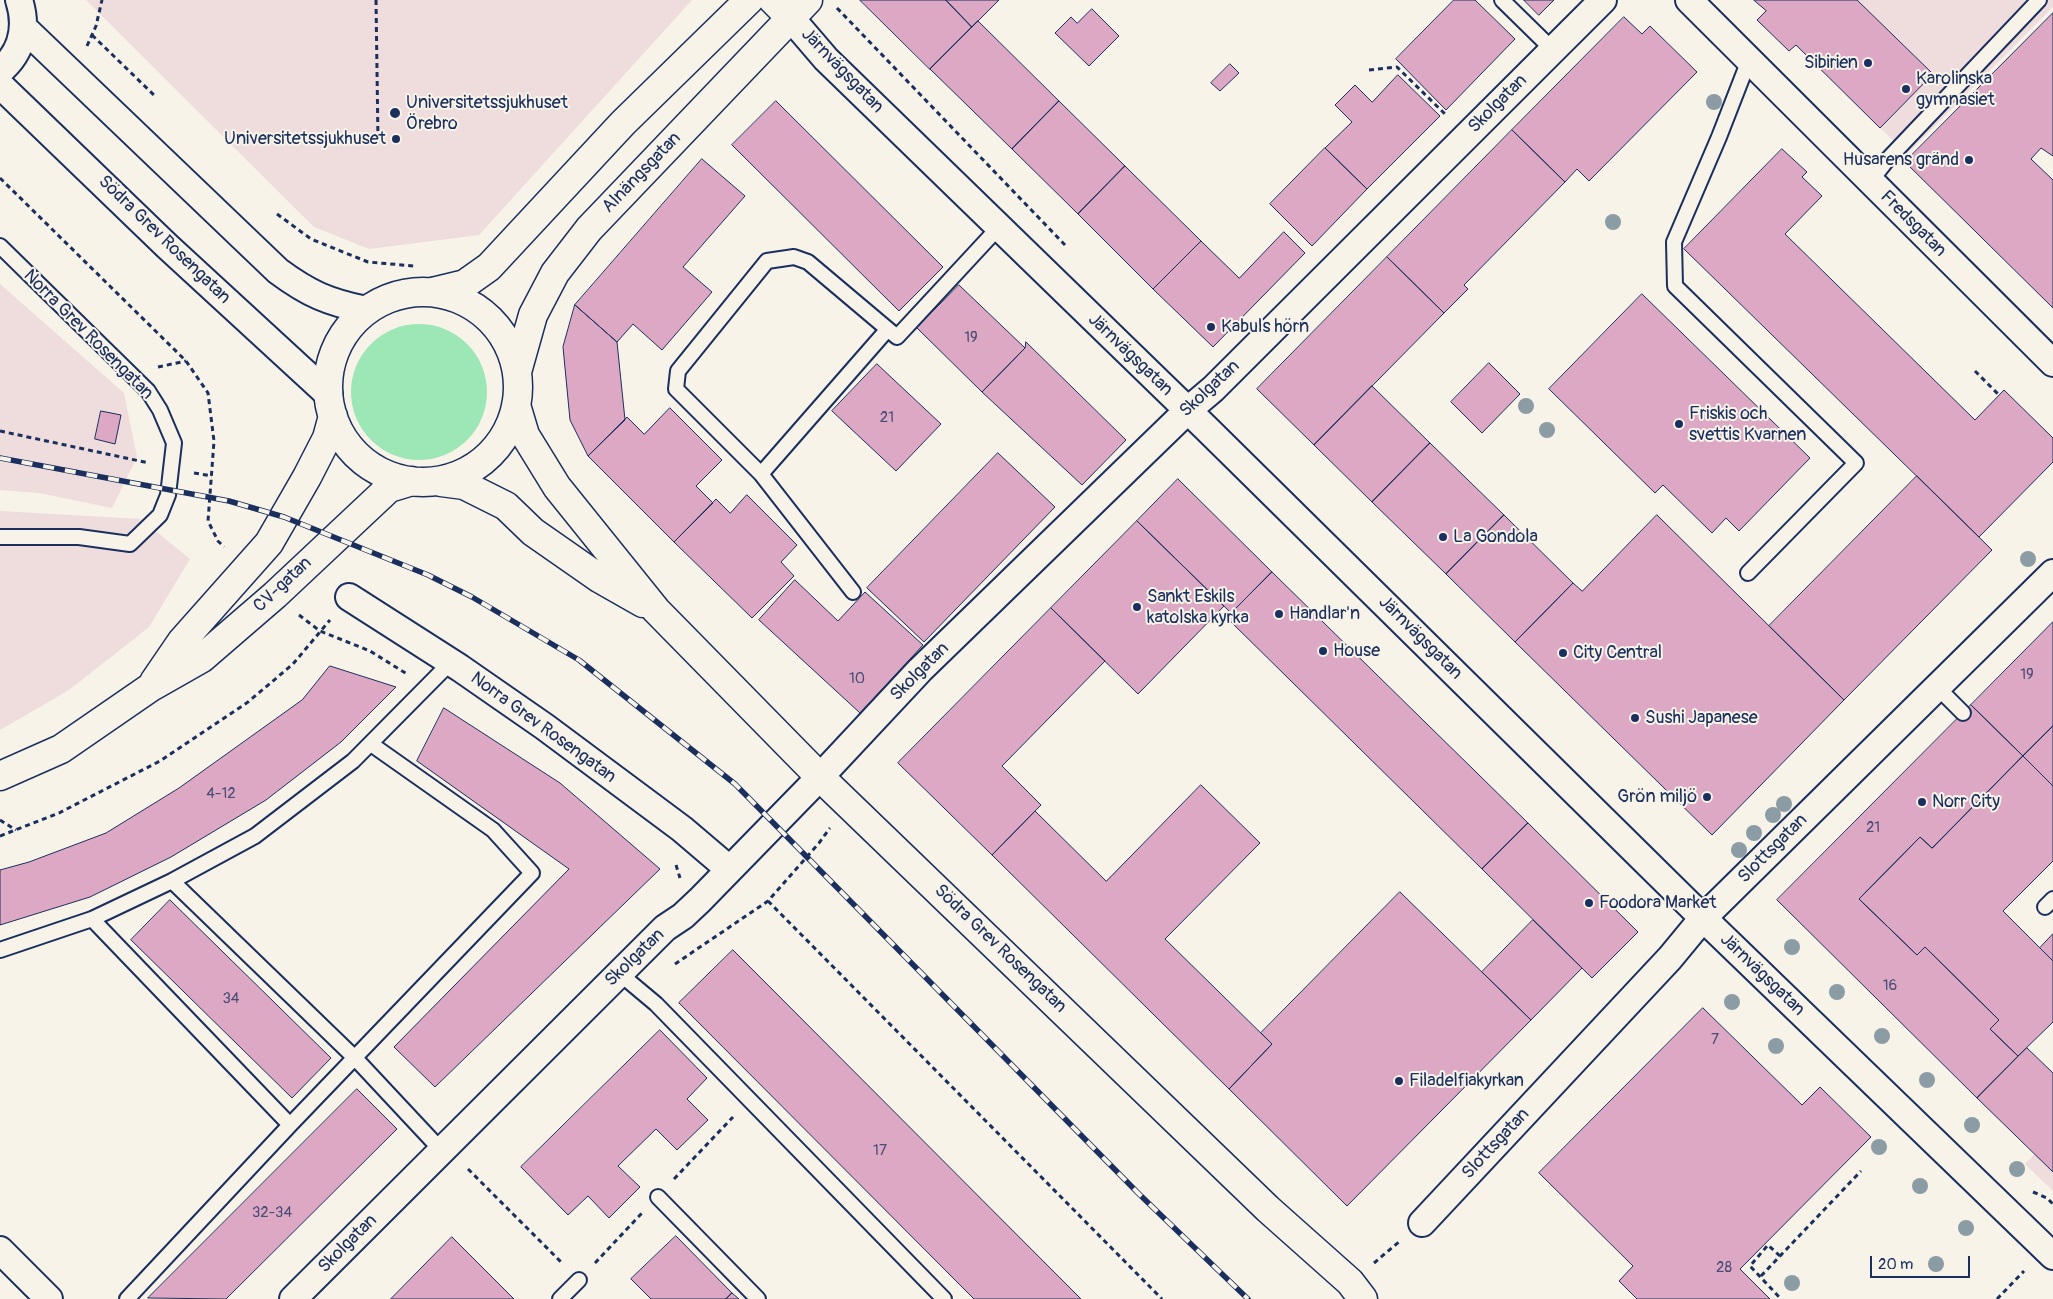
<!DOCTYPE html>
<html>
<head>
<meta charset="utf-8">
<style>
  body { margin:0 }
  #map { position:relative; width:2053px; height:1299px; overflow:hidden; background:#f7f3e8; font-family:Pangolin,sans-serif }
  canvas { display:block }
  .scale { position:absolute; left:1870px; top:1256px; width:100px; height:22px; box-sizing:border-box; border:2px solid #1b2f5e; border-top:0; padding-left:6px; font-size:15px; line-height:18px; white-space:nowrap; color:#1b2f5e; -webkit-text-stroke:4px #f7f3e8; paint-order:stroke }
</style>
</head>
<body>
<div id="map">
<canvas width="2053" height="1299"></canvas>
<div class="scale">20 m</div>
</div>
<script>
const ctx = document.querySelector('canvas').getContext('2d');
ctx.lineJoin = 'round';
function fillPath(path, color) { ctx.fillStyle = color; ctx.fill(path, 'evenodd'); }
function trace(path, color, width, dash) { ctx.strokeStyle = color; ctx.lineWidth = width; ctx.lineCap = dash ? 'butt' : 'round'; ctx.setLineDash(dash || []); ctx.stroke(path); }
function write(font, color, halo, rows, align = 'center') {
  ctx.font = font + ' Pangolin,sans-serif'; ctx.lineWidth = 4; ctx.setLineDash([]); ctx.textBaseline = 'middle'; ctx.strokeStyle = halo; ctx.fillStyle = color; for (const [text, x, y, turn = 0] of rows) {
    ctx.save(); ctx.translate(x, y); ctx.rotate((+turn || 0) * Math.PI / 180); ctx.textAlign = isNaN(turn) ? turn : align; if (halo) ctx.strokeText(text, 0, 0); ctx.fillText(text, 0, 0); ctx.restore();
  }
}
const built = new Path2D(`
  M86,0H692L479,235L369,249L314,227Z
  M1754,0H2053V7L1907,154L1796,45L1789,51L1757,20L1766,11Z
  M0,284L124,393L137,457L112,508L39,493L0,490Z
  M0,511L141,519L190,559L149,627L69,690L0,730Z
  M2053,1135V1191L2025,1164Z`);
const green = new Path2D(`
  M351 392a68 68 0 1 1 136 0a68 68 0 1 1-136 0Z`);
const building = new Path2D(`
  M860,0H946L972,27L930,69Z
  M946,0H999L972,27Z
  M1454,0H1475L1515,39L1446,110L1396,59Z
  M1524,0H1554L1539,15Z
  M1754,0H1857L1933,74L1880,128L1796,45L1789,51L1757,20L1766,11Z
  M1092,9L1119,36L1089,66L1055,33L1071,17L1077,23Z
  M2053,13V156L2041,148L2031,159L2053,180V308L1905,162Z
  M1624,17L1642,34L1650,26L1697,72L1589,181L1577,169L1565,182L1512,130Z
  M978,21L1059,101L1012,149L930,69Z
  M1230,64L1239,73L1220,91L1211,83Z
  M1398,75L1440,116L1367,189L1325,148L1352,122L1335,105L1355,85L1372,102Z
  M776,101L943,267L899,311L732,145Z
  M1059,101L1125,166L1078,214L1012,149Z
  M1512,130L1565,182L1464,285L1468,289L1444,313L1387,257Z
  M1325,148L1367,189L1312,246L1270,204Z
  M1782,149L1807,172L1802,177L1822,196L1785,234L1975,420L2004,390L2053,438V462L1979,537L1684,249Z
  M702,159L745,196L683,267L712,292L662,350L633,324L617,342L575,305Z
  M1125,166L1201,241L1153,289L1078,214Z
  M1284,232L1305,253L1213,347L1153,289L1201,241L1239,278Z
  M1387,257L1444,313L1314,445L1257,389Z
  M959,285L1025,348L982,392L917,328Z
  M1642,294L1810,458L1739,531L1726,518L1712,533L1663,485L1655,493L1549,389Z
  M575,305L617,342L625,420L588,456L570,420L563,347Z
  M1026,342L1126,440L1082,485L982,392L1025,348Z
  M1489,363L1520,394L1482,433L1451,402Z
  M877,364L941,424L896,471L832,411Z
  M1372,386L1430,443L1372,502L1314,445Z
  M670,408L722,460L696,486L713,503L674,542L588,456L627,417L644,434Z
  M101,411L121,415L115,444L95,439Z
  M1430,443L1504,515L1446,574L1372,502Z
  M998,453L1055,507L924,642L867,588Z
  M1917,476L1992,550L1844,700L1769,626Z
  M1178,479L1272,572L1231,613L1137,521Z
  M747,495L797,545L781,562L794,576L752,618L674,542L716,499L730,513Z
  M1504,515L1573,583L1515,642L1446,574Z
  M1657,515L1844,700L1712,835L1515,642L1573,583L1582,591Z
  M1137,521L1224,606L1138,694L1051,608Z
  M1272,572L1528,823L1482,869L1227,618Z
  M795,580L838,621L865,592L923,645L860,713L759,620Z
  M1051,608L1105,661L1002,766L1041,805L992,855L898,763Z
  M2053,622V726L2023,756L1971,705Z
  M330,666L396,687L341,742L266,800L171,857L90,897L0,925V870L29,862L106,833L179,788L302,700Z
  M1971,705L2023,756L1932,848L1920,837L1859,899L1917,955L1925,947L1999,1020L1990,1029L2018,1056L1977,1098L1777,900Z
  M444,708L560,783L660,869L435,1087L394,1047L569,869L417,761Z
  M2053,726V786L2023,756Z
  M2023,756L2053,786V861L2003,911L2053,961V1022L2018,1056L1990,1029L1999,1020L1925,947L1917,955L1859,899L1920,837L1932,848Z
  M1201,785L1260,843L1165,939L1272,1044L1229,1089L992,855L1035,811L1106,881Z
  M1528,823L1638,932L1592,978L1482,869Z
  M1400,892L1531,1020L1347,1206L1229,1089L1272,1044L1261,1033Z
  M170,900L331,1058L292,1098L131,940Z
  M1533,920L1582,968L1531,1020L1482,972Z
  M2053,934V961L2040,948Z
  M733,950L1081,1299H974L679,1003Z
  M1703,1008L1802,1105L1820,1087L1871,1137L1740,1269L1770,1299H1637L1619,1281L1633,1266L1539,1173Z
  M660,1030L707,1078L687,1099L708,1120L677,1150L656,1129L618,1166L640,1187L609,1218L588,1196L568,1215L521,1167Z
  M2027,1048L2053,1073V1172L1977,1098Z
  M357,1089L397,1129L226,1299L148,1298Z
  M676,1236L732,1293L726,1299H651L631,1279Z
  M452,1237L514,1299H391Z
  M732,1293L739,1299H726Z`);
const path = new Path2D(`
  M376,0L378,140
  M837,8L1065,245
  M92,35L155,96
  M87,46L96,26L102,0
  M1369,70L1397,67L1445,114
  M0,178L186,361L208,393L214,441L208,521L218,541L224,547
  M277,214L311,239L368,262L414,266
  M158,367L186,361
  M1975,371L1999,395
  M0,431L149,463
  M194,473L212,476
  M299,615L320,631L370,651L407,674
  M0,820L16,830
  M0,836L59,813L160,761L248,702L293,664L330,620
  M676,865L680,878
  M768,901L1162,1299
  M675,964L768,901L819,843L830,828
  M468,1169L562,1263
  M674,1179L733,1117
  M2033,1192L2047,1198L2053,1204
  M1780,1256L1768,1245L1750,1266L1781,1299
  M595,1263L642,1213
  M1374,1263L1400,1241
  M1761,1276L1861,1171
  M1997,1299L2024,1271`);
const lane = new Path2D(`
  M1502,0L1553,50
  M1870,182L1888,159L2039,0
  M0,246L148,391L160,410L174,443L168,495L160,515L130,544L79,537H0
  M761,474L887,330
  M1748,573L1856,463L1675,286L1674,242L1719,137L1749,60
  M853,592L761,474L676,389L678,371L767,261L794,257L808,262L897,337L999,227
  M1937,687L1963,713
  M172,881L355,1058L441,1150
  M2045,907L2053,899
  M92,919L290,1125
  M0,950L92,919L172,881L255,836L353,761L450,663
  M619,973L656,1004L944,1299
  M658,1197L758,1299
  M127,1299L290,1125L532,873L493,830L371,744
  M560,1299L579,1280`);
const street = new Path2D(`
  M1689,0L2053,363
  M790,17L826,59L1206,428L1703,918L2053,1256
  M24,28L278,271C309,294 328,302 366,310
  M0,71C22,52 28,28 19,0
  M0,85L167,246L329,395
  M349,597L460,668L545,727L682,829L729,869
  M1422,1223L1670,958L1703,918L2053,573
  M0,1250L49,1299
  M293,1299L665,928L683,916L700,900L820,777L920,670L1187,411L1213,389L1603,0`);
const secondary = new Path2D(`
  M773,0L790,17
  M432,292L465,284L489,267L623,123L749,0
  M328 387a95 95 0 1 1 190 0a95 95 0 1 1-190 0Z
  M517,372L533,315L555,273L589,229L808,0
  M516,405L525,435L557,487L656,610L820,777L1268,1209L1350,1282L1363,1299
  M441,482L464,485L506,506L533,532L599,578L643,603
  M154,682L182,641L269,543L307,477L327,438L333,416
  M0,776L61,749L151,687L202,658L275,595L389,488L412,481`);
const rail = new Path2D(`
  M0,458L229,501L284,517L428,575L472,597L579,660L735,784L1139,1194L1248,1299`);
const trees = [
  [1714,102],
  [1613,222],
  [1526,406],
  [1547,430],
  [2028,559],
  [1784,804],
  [1773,815],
  [1754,833],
  [1739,850],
  [1792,947],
  [1837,992],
  [1732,1002],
  [1882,1036],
  [1776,1046],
  [1927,1080],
  [1972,1125],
  [1879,1147],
  [2017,1169],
  [1920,1186],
  [1966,1228],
  [1936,1264],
  [1792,1283]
];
const markers = [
  [1868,63,5,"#1b2f5e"],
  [1906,89,5,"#1b2f5e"],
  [395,113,6,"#1b2f5e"],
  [396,139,5,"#1b2f5e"],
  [1969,160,5,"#1b2f5e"],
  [1211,327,5,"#1b2f5e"],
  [1679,424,5,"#1b2f5e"],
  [1443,537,5,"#1b2f5e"],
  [1137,607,5,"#1b2f5e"],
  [1279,614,5,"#1b2f5e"],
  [1323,651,5,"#1b2f5e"],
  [1563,653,5,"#1b2f5e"],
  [1635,718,5,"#1b2f5e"],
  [1707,797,5,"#1b2f5e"],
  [1922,802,5,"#1b2f5e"],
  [1589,903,5,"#1b2f5e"],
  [1399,1081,5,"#1b2f5e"]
];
const numberNames = [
  ["19",971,338],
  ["21",887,418],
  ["19",2027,675],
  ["10",857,679],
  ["4-12",221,794],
  ["21",1873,828],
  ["16",1890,986],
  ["34",231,999],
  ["7",1715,1040],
  ["17",880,1151],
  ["32-34",272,1213],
  ["28",1724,1268]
];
const poiNames = [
  ["Sibirien",1858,63,"right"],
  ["Karolinska",1916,79],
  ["gymnasiet",1916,100],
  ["Universitetssjukhuset",406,103],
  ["Örebro",406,124],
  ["Universitetssjukhuset",386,139,"right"],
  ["Husarens gränd",1959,160,"right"],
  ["Kabuls hörn",1221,327],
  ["Friskis och",1689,414],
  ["svettis Kvarnen",1689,435],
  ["La Gondola",1453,537],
  ["Sankt Eskils",1147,597],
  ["katolska kyrka",1147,618],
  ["Handlar'n",1289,614],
  ["House",1333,651],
  ["City Central",1573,653],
  ["Sushi Japanese",1645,718],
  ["Grön miljö",1697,797,"right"],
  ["Norr City",1932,802],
  ["Foodora Market",1599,903],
  ["Filadelfiakyrkan",1409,1081]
];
const streetNames = [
  ["Järnvägsgatan",842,71,46],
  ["Skolgatan",1498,104,-45],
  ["Alnängsgatan",642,173,-46],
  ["Fredsgatan",1913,224,45],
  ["Södra Grev Rosengatan",164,240,44],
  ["Norra Grev Rosengatan",88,335,45],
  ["Järnvägsgatan",1130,355,44],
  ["Skolgatan",1210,389,-43],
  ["CV-gatan",283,585,-43],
  ["Järnvägsgatan",1420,638,45],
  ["Skolgatan",920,672,-45],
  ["Norra Grev Rosengatan",543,728,36],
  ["Slottsgatan",1773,849,-45],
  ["Södra Grev Rosengatan",1000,949,44],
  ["Skolgatan",635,958,-44],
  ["Järnvägsgatan",1762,975,44],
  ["Slottsgatan",1496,1144,-47],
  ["Skolgatan",348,1244,-45]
];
fillPath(built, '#efdcdd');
fillPath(green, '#9de6b5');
fillPath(building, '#dca8c3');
trace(building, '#1b2f5e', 1);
trace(lane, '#1b2f5e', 18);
trace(street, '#1b2f5e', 30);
trace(secondary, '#1b2f5e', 31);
trace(path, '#1b2f5e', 3, [5, 4]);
trace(lane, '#f7f3e8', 14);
trace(street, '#f7f3e8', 26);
trace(secondary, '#f7f3e8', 28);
trace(rail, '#1b2f5e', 5.5);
trace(rail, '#f7f3e8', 4, [11]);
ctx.fillStyle = '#8c9ca5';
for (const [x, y] of trees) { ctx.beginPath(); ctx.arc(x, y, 8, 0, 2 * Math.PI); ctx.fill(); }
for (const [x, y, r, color] of markers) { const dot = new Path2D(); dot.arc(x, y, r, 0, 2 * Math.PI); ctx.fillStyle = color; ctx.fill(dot); trace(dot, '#f7f3e8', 2); }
write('15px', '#4b4d77', null, numberNames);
write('18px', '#1b2f5e', '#f7f3e8', poiNames, 'left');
write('18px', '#1b2f5e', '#f7f3e8', streetNames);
</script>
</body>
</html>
